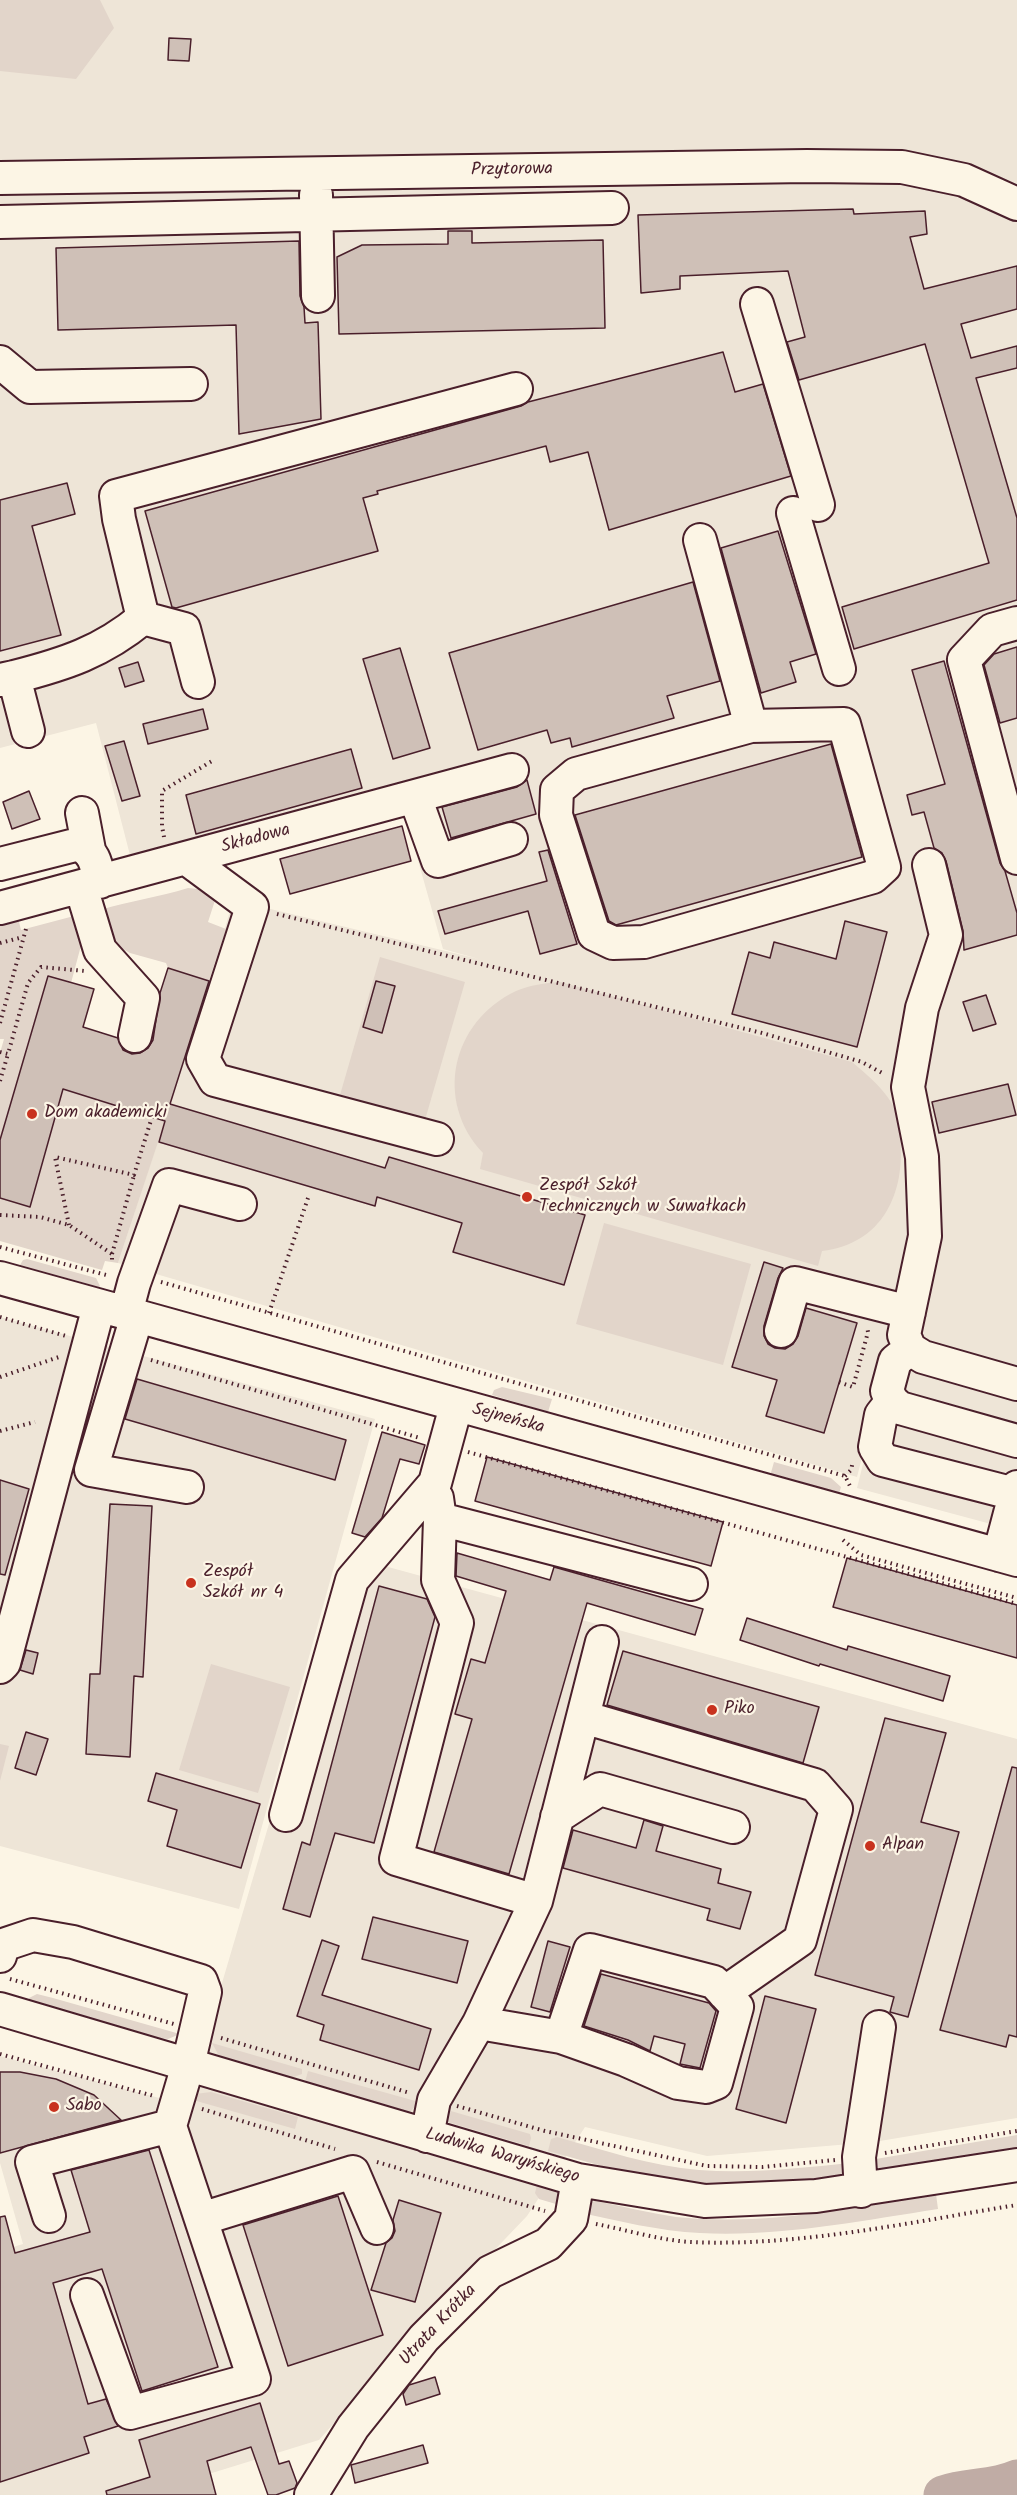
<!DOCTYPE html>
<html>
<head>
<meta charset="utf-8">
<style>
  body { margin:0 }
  canvas { display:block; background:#fcf5e5 }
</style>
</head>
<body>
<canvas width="1017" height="2495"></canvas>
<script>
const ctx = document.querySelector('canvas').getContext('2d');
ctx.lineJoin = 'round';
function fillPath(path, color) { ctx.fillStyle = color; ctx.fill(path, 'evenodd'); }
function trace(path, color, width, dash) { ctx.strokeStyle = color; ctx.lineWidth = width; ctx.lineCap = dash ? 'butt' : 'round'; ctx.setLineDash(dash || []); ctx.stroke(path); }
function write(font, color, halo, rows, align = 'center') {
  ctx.font = font + ' Kalam,sans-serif'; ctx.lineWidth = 4.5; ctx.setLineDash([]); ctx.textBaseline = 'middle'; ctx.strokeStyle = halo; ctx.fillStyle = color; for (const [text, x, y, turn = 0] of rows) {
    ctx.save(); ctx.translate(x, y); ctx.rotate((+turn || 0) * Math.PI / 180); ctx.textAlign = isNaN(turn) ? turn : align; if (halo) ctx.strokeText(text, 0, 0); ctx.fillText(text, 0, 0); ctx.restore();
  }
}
const built = new Path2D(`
  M0,0H1017V1531L857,1488L917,1248H915L857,1477L118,1263L210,981L233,900L479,959L443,949L399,793L132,863L96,723L0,748Z
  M0,1317L375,1419L239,1909L0,1846Z
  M348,1556L1017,1739V2118L874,2142L707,2156L585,2127L527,2216L397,2352L319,2440L160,2489L161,2495H0V2251L23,2244L0,2163V2056L186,2105Z`);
const green = new Path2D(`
  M0,0H100L114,28L76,79L0,71Z
  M188,888L218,891L208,922L226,929L209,981L168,968L166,963L130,953L105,939L100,910C130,901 159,897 188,888Z
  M17,914L21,930L74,916L83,938L71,983L48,976L0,1140V1053L4,1039H0V918Z
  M380,957L465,982L425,1120L340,1095Z
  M560,982L852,1062C866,1074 881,1086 891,1102C897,1112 898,1125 900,1137C906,1194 882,1244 822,1251L818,1266L480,1169L483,1153C434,1101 451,1022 516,991C530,985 545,983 560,982Z
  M63,1089L165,1121L118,1263L105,1261L102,1270L0,1241V1198L30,1207Z
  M604,1223L751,1264L723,1365L576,1324Z
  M27,1259L96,1278L100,1286L99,1287L20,1265L23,1260Z
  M502,1387L552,1399L548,1412L492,1395L494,1390Z
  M774,1462L831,1478L841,1487L839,1494L770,1476Z
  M211,1664L290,1687L258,1793L179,1770Z
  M0,1744L9,1746L0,1781Z
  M37,1994L53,1998L180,2034L168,2039L142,2036L28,2003L29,1998Z
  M212,2043L302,2069V2074L291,2078L224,2058L218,2054Z
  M308,2071L419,2102L410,2112L305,2082Z
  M211,2092L298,2117L295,2129L193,2100L195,2094Z
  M444,2109L530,2134L531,2138L529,2146L448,2122Z
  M1017,2135V2150L871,2174L870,2160Z
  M557,2137C603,2150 651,2166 699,2170C750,2174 800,2168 850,2163L851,2177C794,2182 739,2188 682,2182C636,2177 592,2163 548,2151L551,2139Z
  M537,2185L560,2191L566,2207L539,2199L535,2193Z
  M936,2194L938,2209C860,2221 780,2237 700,2233C659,2231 618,2221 578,2212L582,2204L595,2201C622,2206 649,2213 676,2217C761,2226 852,2209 936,2194Z`);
const river = new Path2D(`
  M943,2495C967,2486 993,2490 1017,2479`);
const building = new Path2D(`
  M169,38L191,39L189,61L168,60Z
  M853,209L854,214L925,211L927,234L910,237L924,289L1017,266V309L961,324L971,358L1017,346V368L976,378L1017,518V600L854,649L842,607L989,563L925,344L799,380L787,342L805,337L788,271L680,276V289L641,293L638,215Z
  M448,231H472V243L603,240L605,328L339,334L337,257L362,245L448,244Z
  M299,241L300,296L304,307L305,323L318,322L321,419L239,434L236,325L58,330L56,248Z
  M723,352L735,392L763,384L791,476L609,530L588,452L550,462L546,446L377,491L378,494L363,498L378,551L176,608L172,607L145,511L521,406L528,402Z
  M67,483L75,514L32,526L61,635L0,651V500Z
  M778,531L816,654L790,662L796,682L761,693L721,548Z
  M693,582L720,681L667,696L674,718L572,747L570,738L551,743L547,730L478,750L449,653Z
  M1017,647V718L1000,723L984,665L994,654Z
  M400,648L430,748L393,759L363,659Z
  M944,661L1000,863L1005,871L1017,913V935L964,950L963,931L946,861L942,853L934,848L924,812L912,815L907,795L945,784L912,670Z
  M138,662L144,681L125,687L119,668Z
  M203,709L208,729L148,744L143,724Z
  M124,741L140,796L122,801L105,746Z
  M831,744L862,857L616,925L609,921L575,815Z
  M351,749L362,788L196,834L186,795Z
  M527,780L536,814L451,838L442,807L517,787Z
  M29,791L40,819L12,829L3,802Z
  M402,826L411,861L290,894L280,859Z
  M548,850L577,944L540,954L528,911L445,934L438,911L547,881L539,852Z
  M845,921L887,932L857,1047L732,1014L749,952L770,958L774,942L836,959Z
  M168,968L209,981L170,1104L385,1168L389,1157L585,1215L564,1285L453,1252L462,1223L377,1197L375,1206L159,1142L165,1121L63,1089L30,1207L0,1198V1140L48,976L94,989L83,1027L118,1038L123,1050L132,1054L140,1053L148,1048L153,1040L160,993Z
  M376,981L395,986L382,1033L363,1027Z
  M986,995L996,1024L973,1031L963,1002Z
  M1008,1084L1016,1115L939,1133L932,1102Z
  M764,1262L783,1268L778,1278L764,1326V1336L768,1344L775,1348L785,1349L793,1344L798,1336L806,1308L857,1323L824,1433L766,1416L777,1380L732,1367Z
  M137,1379L346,1440L335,1480L125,1419Z
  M382,1432L425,1445L419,1464L400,1459L382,1518L365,1537L352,1533Z
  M487,1457L723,1522L711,1566L475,1501Z
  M0,1480L29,1489L5,1575L0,1574Z
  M110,1504L152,1506L143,1677L134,1676L130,1757L86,1754L90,1674H100Z
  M457,1553L550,1580L554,1567L703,1609L695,1635L587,1603L509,1874L434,1852L472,1719L455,1714L471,1659L485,1663L506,1591L456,1576Z
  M847,1558L1017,1605V1658L833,1607Z
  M379,1586L427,1599L435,1617L374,1843L335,1833L310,1917L283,1909L302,1842L310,1845Z
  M747,1618L847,1650L848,1646L950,1676L943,1701L820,1664L819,1666L740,1640Z
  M26,1650L38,1653L33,1674L20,1670Z
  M623,1651L819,1707L803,1763L607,1705Z
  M885,1718L946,1733L921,1822L959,1832L908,2017L890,2012L894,1997L815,1975Z
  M26,1732L48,1739L36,1775L15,1768Z
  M1012,1767L1017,1768V2037L1009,2035L1006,2047L940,2030Z
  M156,1773L260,1804L241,1868L167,1846L177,1810L148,1801Z
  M644,1820L663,1826L656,1851L721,1869L718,1883L751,1892L740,1929L707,1920L710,1909L563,1868L573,1830L636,1848Z
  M373,1917L468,1941L457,1983L362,1959Z
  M322,1940L339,1946L322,1995L431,2029L419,2070L320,2040L324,2025L297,2016Z
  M548,1941L570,1947L550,2012L531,2007Z
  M601,1974L709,2003L716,2011L700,2068L680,2064L685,2044L654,2036L650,2051L628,2040L584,2026Z
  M765,1996L816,2009L786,2123L736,2109Z
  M0,2072H20L56,2079L94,2095L121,2120L0,2153Z
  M149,2150L218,2367L142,2391L102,2269L53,2283L88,2404L106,2399L118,2426L84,2437L89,2453L0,2482V2217L5,2216L15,2253L90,2232L71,2170Z
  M338,2196L383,2335L288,2366L243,2225Z
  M399,2200L441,2213L415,2302L371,2290L386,2243L392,2238L395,2231L393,2220Z
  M435,2377L440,2394L406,2405L403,2394L409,2385Z
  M260,2403L279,2464L289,2461L297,2483L295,2488L276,2495H268L251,2447L207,2461L216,2495H107L106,2491L150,2477L139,2440Z
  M423,2445L428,2463L355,2483L351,2465Z`);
const path = new Path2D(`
  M164,837L162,826V791L212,761
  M277,914L762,1033L862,1062L884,1074
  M0,943L23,937
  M0,1023L26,929
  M0,1052L8,1054L28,983L41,967L85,971
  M0,1081L8,1054
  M0,1215L40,1217L69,1225L112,1254V1263
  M69,1225L55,1157L134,1175L152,1117
  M0,1247L110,1276
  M112,1254L134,1175
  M161,1282L845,1476L850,1486
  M269,1313L308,1198
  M0,1317L66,1336
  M151,1360L420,1438
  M0,1377L59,1357
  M839,1382L853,1387L868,1332L867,1327
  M0,1431L35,1422
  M468,1452L1017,1604
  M845,1476L851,1470L853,1461
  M843,1540L861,1555L1017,1598
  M10,1979L174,2024
  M221,2038L410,2093
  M0,2054L154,2096
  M457,2106L545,2131L707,2166L762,2167L835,2160
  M202,2109L335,2149
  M885,2153L1017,2131
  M377,2162L545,2211
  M596,2224C627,2230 659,2240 690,2242C800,2247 910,2222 1017,2205`);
const minor = new Path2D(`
  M0,178L807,166L902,167L964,180L1017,204
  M316,195L318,296
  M0,222L612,208
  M757,304L818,505
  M0,362L30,387L191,384
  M793,513L839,669
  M700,540L751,726L576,774L557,790L556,815L594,934L613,943L644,942L873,877L884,867L844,724L751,726
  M143,618L184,629L198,682
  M1017,623L992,630L964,660L1017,858
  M14,677C65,664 102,652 143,618L119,519L116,496L516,389
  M0,680L14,677L28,731
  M415,797L438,861L511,839
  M82,813L89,850
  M187,859L252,907L203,1059L215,1080L437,1139
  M0,864L79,844C95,853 96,864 100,882
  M929,865L946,935L922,1008L908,1087L922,1157L925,1236L904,1335L910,1349L923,1357L1017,1384
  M81,887L100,950L143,998L135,1036
  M0,908L512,770
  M0,1278L1017,1560
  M126,1313L134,1283L169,1185L240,1204
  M137,1316L91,1470L187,1487
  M781,1331L795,1283L909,1312
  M910,1349L895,1361L887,1391L892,1401L900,1408L1017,1441
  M892,1401L881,1415L875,1447L883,1460L1015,1494
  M437,1498L440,1519L691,1584
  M440,1519L438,1580L457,1623L396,1859L536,1901
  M999,1555L1017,1487
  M0,1667L4,1663L99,1306
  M583,1717L815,1785L836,1809L800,1940L724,1993
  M286,1815L352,1580L435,1483L456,1406
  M557,1817L600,1789L733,1827
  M0,1956L3,1945L33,1935L73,1942L201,1981L205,1992L188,2065L170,2126L254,2379L130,2413L87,2295
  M0,2009L578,2180L705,2201L816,2196L1017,2165
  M479,2023L561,2037L626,2060L678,2083L706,2087L716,2083L737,2007L714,1982L590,1950L561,2037
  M427,2136L434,2100L479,2023L536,1901L602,1642
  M861,2191L859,2157L879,2027
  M49,2216L32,2162L170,2126
  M201,2219L353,2172L377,2228
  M311,2495L353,2427L424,2338L490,2272L548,2244L571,2219L578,2180`);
const markers = [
  [32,1114,6,"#c8321e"],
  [527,1197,6,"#c8321e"],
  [191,1583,6,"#c8321e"],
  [712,1710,6,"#c8321e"],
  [870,1846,6,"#c8321e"],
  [54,2107,6,"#c8321e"]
];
const streetNames = [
  ["Przytorowa",512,171,-1],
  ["Składowa",256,840,-15],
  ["Sejneńska",508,1420,15],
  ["Ludwika Waryńskiego",502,2157,16],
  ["Utrata Krótka",439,2326,-47]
];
const poiNames = [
  ["Dom akademicki",44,1114],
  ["Zespół Szkół",539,1187],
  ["Technicznych w Suwałkach",539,1208],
  ["Zespół",203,1573],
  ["Szkół nr 4",203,1594],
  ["Piko",724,1710],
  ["Alpan",882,1846],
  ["Sabo",66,2107]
];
fillPath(built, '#eee5d7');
fillPath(green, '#e2d5ca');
trace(river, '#c0aca5', 39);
fillPath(building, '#cfc0b7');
trace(building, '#4a1f2b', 1.5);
trace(minor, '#4a1f2b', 36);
trace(path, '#4a1f2b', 4, [1.5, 4.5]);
trace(minor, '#fcf5e5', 32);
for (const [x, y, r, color] of markers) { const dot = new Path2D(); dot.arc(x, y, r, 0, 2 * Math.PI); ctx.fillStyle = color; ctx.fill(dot); trace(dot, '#fcf5e5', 2); }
write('18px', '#4a1f2b', '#fcf5e5', streetNames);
write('18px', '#4a1f2b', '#fcf5e5', poiNames, 'left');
</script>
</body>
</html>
